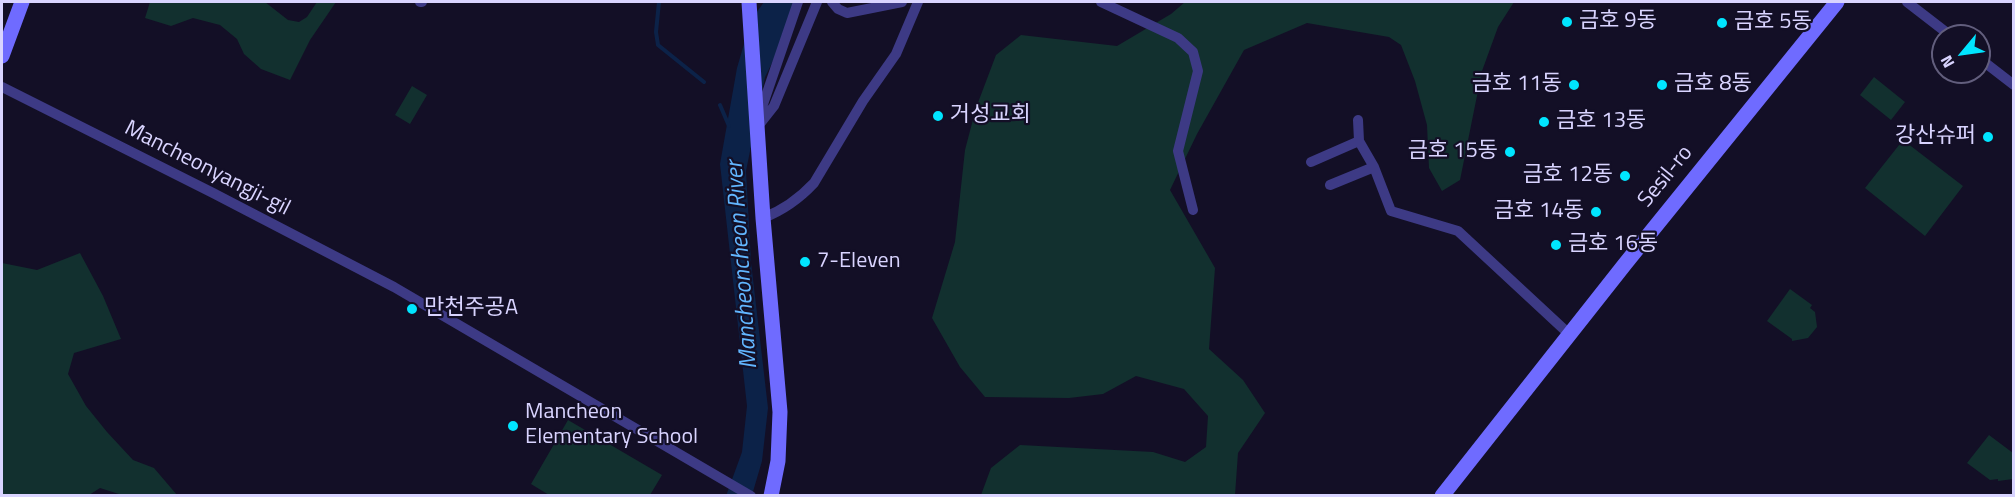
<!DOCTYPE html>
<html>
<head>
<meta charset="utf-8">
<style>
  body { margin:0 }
  #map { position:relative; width:2015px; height:497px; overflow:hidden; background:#130f26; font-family:"Titillium Web",sans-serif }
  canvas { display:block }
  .frame { position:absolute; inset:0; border:3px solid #d9d4ff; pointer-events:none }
  .north { position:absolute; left:1931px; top:24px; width:60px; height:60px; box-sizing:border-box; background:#130f26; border:2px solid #625e7d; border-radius:50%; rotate:241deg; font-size:16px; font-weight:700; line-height:24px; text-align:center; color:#d9d4ff }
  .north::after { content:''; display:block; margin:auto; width:21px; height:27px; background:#00e5ff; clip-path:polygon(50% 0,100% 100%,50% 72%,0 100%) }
</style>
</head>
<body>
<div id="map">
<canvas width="2015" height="497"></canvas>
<div class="frame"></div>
<div class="north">N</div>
</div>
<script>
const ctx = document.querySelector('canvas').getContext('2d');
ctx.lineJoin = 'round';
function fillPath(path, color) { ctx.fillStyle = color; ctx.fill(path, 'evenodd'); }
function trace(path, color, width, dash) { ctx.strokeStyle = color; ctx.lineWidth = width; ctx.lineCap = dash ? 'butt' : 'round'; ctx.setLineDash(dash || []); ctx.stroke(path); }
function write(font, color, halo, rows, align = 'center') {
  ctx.font = font + ' "Titillium Web","Noto Sans KR",sans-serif'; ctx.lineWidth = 4.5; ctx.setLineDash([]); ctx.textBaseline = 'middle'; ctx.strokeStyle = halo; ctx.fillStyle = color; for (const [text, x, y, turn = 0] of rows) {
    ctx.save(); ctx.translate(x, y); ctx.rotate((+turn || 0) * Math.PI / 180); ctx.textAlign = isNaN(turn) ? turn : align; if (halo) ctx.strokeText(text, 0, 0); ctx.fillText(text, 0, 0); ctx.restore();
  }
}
const green = new Path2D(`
  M150,2H265L288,20L299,22L307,17L317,2H336L310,40L290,80L261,69L244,54L237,39L220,25L193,18L171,26L145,18Z
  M1185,2H1514L1498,27L1482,71L1460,180L1442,191L1429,168L1427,125L1415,81L1401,45L1389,37L1307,23L1244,50L1197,134L1170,190L1215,268L1209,349L1243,380L1265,413L1238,453L1235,495H981L991,468L1020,445L1153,452L1185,462L1206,447L1208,416L1184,389L1136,376L1103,394L1069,398L985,397L960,367L932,318L955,242L965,150L976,108L996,55L1021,35L1117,46L1171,14Z
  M1874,77L1905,102L1891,120L1860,95Z
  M412,86L427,95L410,124L395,115Z
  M1903,140L1963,186L1925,236L1865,188Z
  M80,253L103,296L121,339L74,353L68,374L86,406L107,432L133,460L154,468L177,495H122L100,488L89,495H2V263L37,270Z
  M1790,289L1812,305L1810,308L1815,312L1817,327L1808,338L1792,341V339L1767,321Z
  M568,420L662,475L650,495H549L531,484Z
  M1989,435L2013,453V479L1998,481V479L1990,480L1967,463Z`);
const water = new Path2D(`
  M764,2H794L778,51L765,77L746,171L751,262L768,408L762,461L752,495L726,496L742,452L747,406L720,164L737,68L751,20Z`);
const stream = new Path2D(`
  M659,2L656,32L658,45L704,82
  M720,105L729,126`);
const street = new Path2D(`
  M420,2H422
  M832,2L838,9L847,13L902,2
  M1101,2L1178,38L1193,52L1198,71L1178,151L1193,210
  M1907,2L1951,36
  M1979,58L2014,85
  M2,87L213,193L394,287L751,496
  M758,119L798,2
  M1358,120L1359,141L1374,167L1391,211L1458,231L1569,334
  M759,125L774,106L817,2
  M1311,162L1359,141
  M1330,185L1374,167
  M763,218C784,210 799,199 814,183L863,101L896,54L918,2`);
const secondary = new Path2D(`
  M749,2L763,218L780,412L778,461L771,496
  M2,56L22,2
  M1442,496L1625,264L1837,2`);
const markers = [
  [1567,22,6,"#00e5ff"],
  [1722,23,6,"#00e5ff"],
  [1574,85,6,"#00e5ff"],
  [1662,85,6,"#00e5ff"],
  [938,116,6,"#00e5ff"],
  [1544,122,6,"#00e5ff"],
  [1988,137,6,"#00e5ff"],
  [1510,152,6,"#00e5ff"],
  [1625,176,6,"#00e5ff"],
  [1596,212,6,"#00e5ff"],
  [1556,245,6,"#00e5ff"],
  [805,262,6,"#00e5ff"],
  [412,309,6,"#00e5ff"],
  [513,426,6,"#00e5ff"]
];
const poiNames = [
  ["금호 9동",1579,22],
  ["금호 5동",1734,23],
  ["금호 11동",1562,85,"right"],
  ["금호 8동",1674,85],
  ["거성교회",950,116],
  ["금호 13동",1556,122],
  ["강산슈퍼",1976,137,"right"],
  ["금호 15동",1498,152,"right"],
  ["금호 12동",1613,176,"right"],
  ["금호 14동",1584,212,"right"],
  ["금호 16동",1568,245],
  ["7-Eleven",817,262],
  ["만천주공A",424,309],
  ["Mancheon",525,413],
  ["Elementary School",525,438]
];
const streetNames = [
  ["Mancheonyangji-gil",207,169,27],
  ["Sesil-ro",1666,177,-51]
];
const waterNames = [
  ["Mancheoncheon River",743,265,-94]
];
fillPath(green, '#12302f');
fillPath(water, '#0c2248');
trace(stream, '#0c2248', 4);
trace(street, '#3d3a85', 10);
trace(secondary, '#6f6bff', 15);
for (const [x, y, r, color] of markers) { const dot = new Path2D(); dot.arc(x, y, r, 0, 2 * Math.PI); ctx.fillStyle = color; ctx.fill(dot); trace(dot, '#130f26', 2); }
write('22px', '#d9d4ff', '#130f26', poiNames, 'left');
write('22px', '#d9d4ff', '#130f26', streetNames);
write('italic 24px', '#62b6ff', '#130f26', waterNames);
</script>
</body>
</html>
